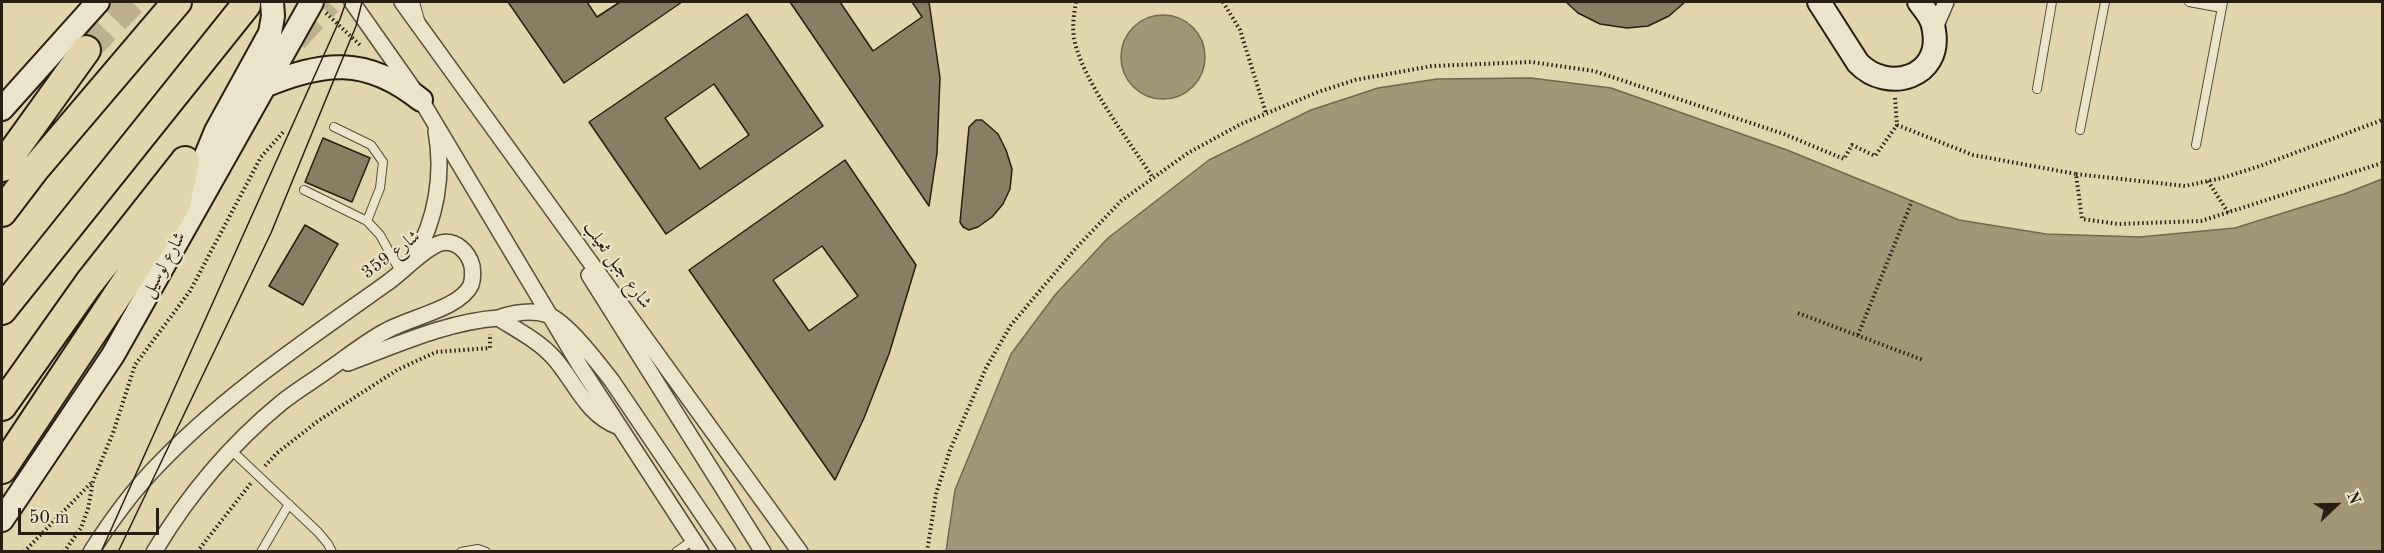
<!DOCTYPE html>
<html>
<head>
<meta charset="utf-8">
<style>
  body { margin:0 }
  #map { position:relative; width:2384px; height:553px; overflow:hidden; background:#e1d5ad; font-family:"Old Standard TT",serif }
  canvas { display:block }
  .frame { position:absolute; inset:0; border:3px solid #2a1d12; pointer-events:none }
  .north { position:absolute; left:2306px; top:475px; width:60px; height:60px; -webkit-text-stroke:4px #ece4ca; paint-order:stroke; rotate:68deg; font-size:16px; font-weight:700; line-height:24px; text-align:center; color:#2a1d12 }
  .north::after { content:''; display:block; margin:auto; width:21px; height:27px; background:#2a1d12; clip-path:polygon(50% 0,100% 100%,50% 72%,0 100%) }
  .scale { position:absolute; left:18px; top:508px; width:141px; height:27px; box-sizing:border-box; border:3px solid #2a1d12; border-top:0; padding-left:8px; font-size:18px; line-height:21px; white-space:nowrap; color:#2a1d12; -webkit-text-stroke:4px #ece4ca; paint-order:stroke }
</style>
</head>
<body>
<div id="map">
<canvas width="2384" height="553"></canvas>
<div class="frame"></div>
<div class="north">N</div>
<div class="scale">50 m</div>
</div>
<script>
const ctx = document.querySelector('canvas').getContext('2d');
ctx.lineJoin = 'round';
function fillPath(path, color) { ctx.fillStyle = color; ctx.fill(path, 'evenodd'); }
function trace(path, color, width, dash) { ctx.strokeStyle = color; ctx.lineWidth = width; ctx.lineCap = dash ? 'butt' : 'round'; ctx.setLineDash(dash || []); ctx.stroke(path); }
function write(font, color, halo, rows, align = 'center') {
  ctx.font = font + ' "Old Standard TT",Amiri,serif'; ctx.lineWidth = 4.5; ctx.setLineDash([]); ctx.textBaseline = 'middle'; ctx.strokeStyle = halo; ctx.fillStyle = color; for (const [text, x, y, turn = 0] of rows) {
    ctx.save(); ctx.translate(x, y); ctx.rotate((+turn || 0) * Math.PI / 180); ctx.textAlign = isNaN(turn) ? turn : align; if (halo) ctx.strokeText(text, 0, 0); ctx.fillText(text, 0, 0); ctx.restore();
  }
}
const water = new Path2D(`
  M1121 57a42 42 0 1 1 84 0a42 42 0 1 1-84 0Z
  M1531,78L1611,88L1787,150L1959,220L2046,234L2140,237L2235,228L2344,194L2382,179V551H946L955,490L1011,354L1055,295L1108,238L1209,160L1311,110L1378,88L1437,79Z`);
const building = new Path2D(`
  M508,2H587L597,17L620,2H682L564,83Z
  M790,2H840L873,51L922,17L912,2H929L940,78L937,153L929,206Z
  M1566,2H1685L1669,16L1648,26L1627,28L1600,24L1578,13Z
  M747,14L823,126L666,234L589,122ZM714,84L749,135L700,169L665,118Z
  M976,120H982L998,134L1006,150L1012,169L1010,189L1003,204L992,217L978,227L969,230L963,227L960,222L969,127Z
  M323,138L370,158L352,202L305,182Z
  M845,160L916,265L889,354L864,418L835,480L689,270ZM822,246L858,296L809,331L773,280Z
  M305,225L338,244L303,305L269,286Z`);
const highwayTunnel = new Path2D(`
  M294,39L328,2
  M86,50L132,2`);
const path = new Path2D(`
  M1076,2C1074,14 1072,25 1074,38C1081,79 1130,142 1153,178
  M1223,2L1240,30L1266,113
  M326,13L360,45
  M1895,98L1897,125L1973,155L2076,174L2082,219L2118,224L2201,221L2382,163
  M2076,174L2185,186L2222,178L2260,166L2382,120
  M2208,181L2229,214
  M1798,313L1923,360
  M1858,335L1912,201
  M265,466L277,453L318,421L397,370L436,352L490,348V334
  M24,552L93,481
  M64,552L81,528L88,509L93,481L113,433L135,365L190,291L261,157L285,130
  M197,552L251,483
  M927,552L936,494L950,450L986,368L1011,325L1075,249L1121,201L1188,153L1241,124L1318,92L1355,80L1432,66L1531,62L1594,71L1784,134L1844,159L1852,145L1875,156L1897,125`);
const lane = new Path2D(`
  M415,2L420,20
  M2189,2L2222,8
  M2037,89L2052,2
  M334,127L371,145L383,162L380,188L367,221
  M2080,130L2105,2
  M2196,145L2223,2
  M304,190L367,221L380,235L401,273
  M231,450L318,532L328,544L332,552
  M261,552L289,504
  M461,552L478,549L486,552
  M676,552L693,540`);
const street = new Path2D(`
  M352,2L421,100L580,366L701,552
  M402,2L800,552
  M1934,30L1946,2
  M414,258C436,220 444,175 436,131
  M589,275L763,552
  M498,318C513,313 532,309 548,315C567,322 599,364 612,381L728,552
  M348,363C397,345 446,322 498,318C517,330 539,341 554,358C576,383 586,415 619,427
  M91,552C110,522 130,494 155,468C224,395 306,341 387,283C402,273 425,247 441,243C456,239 469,253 472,266C473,273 473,279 471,285C460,309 407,318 384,332C364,343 347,357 328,370C313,381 296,391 281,403C230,445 188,495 154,552`);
const secondary = new Path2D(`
  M1819,2L1858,63C1888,94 1942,77 1934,31C1933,19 1926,11 1919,2
  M262,87C323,61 366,56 421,100
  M2,109L98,2
  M193,187L216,131L270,33L273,16L272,2
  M2,520L113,355L312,2`);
const highway = new Path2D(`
  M2,167L86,50
  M2,212L34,170L177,2
  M2,310L246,5
  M2,406L89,283L182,165
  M2,469L166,222L176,204L185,161`);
const tram = new Path2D(`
  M101,552L340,19L346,2
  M118,552L271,233L356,26L362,2`);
const streetNames = [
  ["شارع 359",391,255,-37],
  ["شارع لوسيل",164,265,-61],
  ["شارع جبل ثعيلب",617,265,54]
];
fillPath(water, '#a39678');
trace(water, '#73664f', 1.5);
fillPath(building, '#897d63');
trace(building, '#2a1d12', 1.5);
trace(highwayTunnel, '#bcb08e', 28, [28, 14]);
trace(lane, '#584b39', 10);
trace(street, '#584b39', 18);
trace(secondary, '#2a1d12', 26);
trace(highway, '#2a1d12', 32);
trace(path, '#2a1d12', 4, [1.5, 3]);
trace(lane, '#ece4ca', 8);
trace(street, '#ece4ca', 15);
trace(secondary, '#ece4ca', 22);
trace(highway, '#e1d5ad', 28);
trace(tram, '#2a1d12', 1.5);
write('18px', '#2a1d12', '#ece4ca', streetNames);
</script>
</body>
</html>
